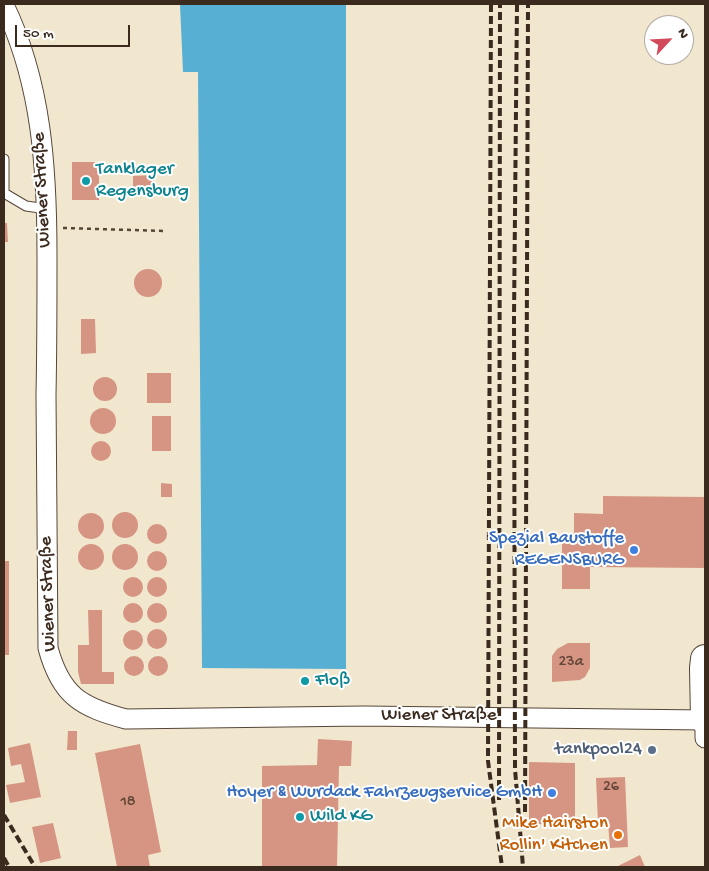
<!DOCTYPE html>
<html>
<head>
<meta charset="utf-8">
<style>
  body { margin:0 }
  #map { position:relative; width:709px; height:871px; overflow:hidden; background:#f0e7ce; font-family:"Gochi Hand",sans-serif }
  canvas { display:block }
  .frame { position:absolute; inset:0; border:5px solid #3b2a1e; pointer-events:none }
  .north { position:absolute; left:644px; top:15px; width:50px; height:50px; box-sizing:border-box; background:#fff; border:1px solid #b1aaa5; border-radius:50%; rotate:65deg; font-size:14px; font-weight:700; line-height:20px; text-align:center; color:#3b2a1e }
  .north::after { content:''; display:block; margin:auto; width:18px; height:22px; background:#d1495b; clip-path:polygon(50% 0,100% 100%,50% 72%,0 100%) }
  .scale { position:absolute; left:15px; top:25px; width:115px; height:22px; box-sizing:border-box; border:2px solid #3b2a1e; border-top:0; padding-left:6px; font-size:15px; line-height:18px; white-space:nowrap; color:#3b2a1e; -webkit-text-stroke:4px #fff; paint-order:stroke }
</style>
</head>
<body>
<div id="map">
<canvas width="709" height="871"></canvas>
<div class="frame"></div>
<div class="north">N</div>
<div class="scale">50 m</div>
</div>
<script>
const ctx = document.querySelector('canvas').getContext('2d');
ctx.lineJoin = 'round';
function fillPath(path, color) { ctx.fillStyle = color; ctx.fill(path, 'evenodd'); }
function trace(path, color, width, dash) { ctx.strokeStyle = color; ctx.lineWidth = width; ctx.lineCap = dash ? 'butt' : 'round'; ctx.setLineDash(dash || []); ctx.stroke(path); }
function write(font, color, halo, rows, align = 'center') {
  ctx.font = font + ' "Gochi Hand",sans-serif'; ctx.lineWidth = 4; ctx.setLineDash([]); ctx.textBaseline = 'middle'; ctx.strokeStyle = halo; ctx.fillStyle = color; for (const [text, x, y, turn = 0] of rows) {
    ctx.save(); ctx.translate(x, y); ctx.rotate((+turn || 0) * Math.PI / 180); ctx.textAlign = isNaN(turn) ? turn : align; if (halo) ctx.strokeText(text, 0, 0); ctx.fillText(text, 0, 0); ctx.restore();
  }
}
const water = new Path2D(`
  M180,4H346V669L202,668L198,72H183Z`);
const building = new Path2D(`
  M72,162H99V200H72Z
  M154,175V195H133V176Z
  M4,223H7L8,242H4Z
  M134 283a14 14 0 1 1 28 0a14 14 0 1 1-28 0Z
  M81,319H95L96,353L81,354Z
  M147,373H171V403H147Z
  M93 389a12 12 0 1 1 24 0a12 12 0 1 1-24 0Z
  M90 421a13 13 0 1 1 26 0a13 13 0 1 1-26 0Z
  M152,416H171V451H152Z
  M91 451a10 10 0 1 1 20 0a10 10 0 1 1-20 0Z
  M161,483L172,484V497H161Z
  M603,496L705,497V568L590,567V589H562V533H574V513L603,514Z
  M112 525a13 13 0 1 1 26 0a13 13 0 1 1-26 0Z
  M78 526a13 13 0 1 1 26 0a13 13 0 1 1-26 0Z
  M147 534a10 10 0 1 1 20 0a10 10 0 1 1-20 0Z
  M112 557a13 13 0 1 1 26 0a13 13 0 1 1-26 0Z
  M78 557a13 13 0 1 1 26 0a13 13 0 1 1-26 0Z
  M147 561a10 10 0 1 1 20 0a10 10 0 1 1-20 0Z
  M4,561H9V655H4Z
  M123 587a10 10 0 1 1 20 0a10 10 0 1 1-20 0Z
  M147 587a10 10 0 1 1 20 0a10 10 0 1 1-20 0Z
  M147 613a10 10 0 1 1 20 0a10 10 0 1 1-20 0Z
  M123 613a10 10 0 1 1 20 0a10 10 0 1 1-20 0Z
  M88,610H102V672H114V684H81L78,672V645H89Z
  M147 639a10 10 0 1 1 20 0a10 10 0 1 1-20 0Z
  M123 640a10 10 0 1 1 20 0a10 10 0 1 1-20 0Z
  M568,643H590V668L585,677L580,680L552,682V656L557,649Z
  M124 666a10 10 0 1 1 20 0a10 10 0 1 1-20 0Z
  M148 666a10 10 0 1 1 20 0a10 10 0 1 1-20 0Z
  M68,731H77V750H67Z
  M318,739L352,741L351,766H339L337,867H262V766L317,765Z
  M30,743L41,797L10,803L6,785L25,782L21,764L11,766L8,748Z
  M140,744L161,852L148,855L150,867H117L95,753Z
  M529,762L575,763V825L529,824Z
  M625,777L628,847L610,848L608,823H598L596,778Z
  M53,823L61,858L40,863L32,827Z
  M640,855L645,867H616Z`);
const path = new Path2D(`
  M63,228L166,231`);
const lane = new Path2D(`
  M4,159V193L26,206L47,209`);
const street = new Path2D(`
  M4,5C42,83 47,170 47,255C47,302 47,348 46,395C46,479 48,564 48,648C61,696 81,707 126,719L364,716L705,720V738`);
const highway = new Path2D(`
  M705,720L704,668L705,659`);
const rail = new Path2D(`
  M491,4L488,761L502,867
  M517,4L514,317L515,769L523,867
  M499,800L500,4
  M525,812L528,4
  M4,815L35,867
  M4,858L9,867`);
const markers = [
  [86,181,5,"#0f9aa8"],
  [634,550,5,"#3f7fe0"],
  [305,681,5,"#0f9aa8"],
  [652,750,5,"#5c6f8a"],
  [552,793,5,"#3f7fe0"],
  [300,817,5,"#0f9aa8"],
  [618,835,5,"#e8710a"]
];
const numberNames = [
  ["23a",571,663],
  ["26",611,788],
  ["18",128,803]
];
const cultureNames = [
  ["Tanklager",96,170],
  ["Regensburg",96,192],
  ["Floß",315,681],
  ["Wild KG",310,817]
];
const streetNames = [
  ["Wiener Straße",43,190,-93],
  ["Wiener Straße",49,594,-92],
  ["Wiener Straße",439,716]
];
const shopNames = [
  ["Spezial Baustoffe",624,539],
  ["REGENSBURG",624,561],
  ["Hoyer & Wurdack Fahrzeugservice GmbH",542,793]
];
const serviceNames = [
  ["tankpool24",642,750]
];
const foodNames = [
  ["Mike Hairston",608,824],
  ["Rollin' Kitchen",608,846]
];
fillPath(water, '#57afd4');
fillPath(building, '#d69582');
trace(lane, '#564638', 11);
trace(street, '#564638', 21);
trace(highway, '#564638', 30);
trace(path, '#564638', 2.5, [4, 4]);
trace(lane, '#fff', 9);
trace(street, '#fff', 19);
trace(highway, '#fff', 28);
trace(rail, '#3b2a1e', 4, [8, 4]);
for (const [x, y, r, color] of markers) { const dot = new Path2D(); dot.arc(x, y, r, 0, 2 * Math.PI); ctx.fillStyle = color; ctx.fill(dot); trace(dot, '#fff', 2); }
write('16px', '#624537', null, numberNames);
write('19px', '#0d838f', '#fff', cultureNames, 'left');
write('19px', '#3b2a1e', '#fff', streetNames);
write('19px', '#366cbe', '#fff', shopNames, 'right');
write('19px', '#4e5e75', '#fff', serviceNames, 'right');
write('19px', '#c56008', '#fff', foodNames, 'right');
</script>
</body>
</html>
